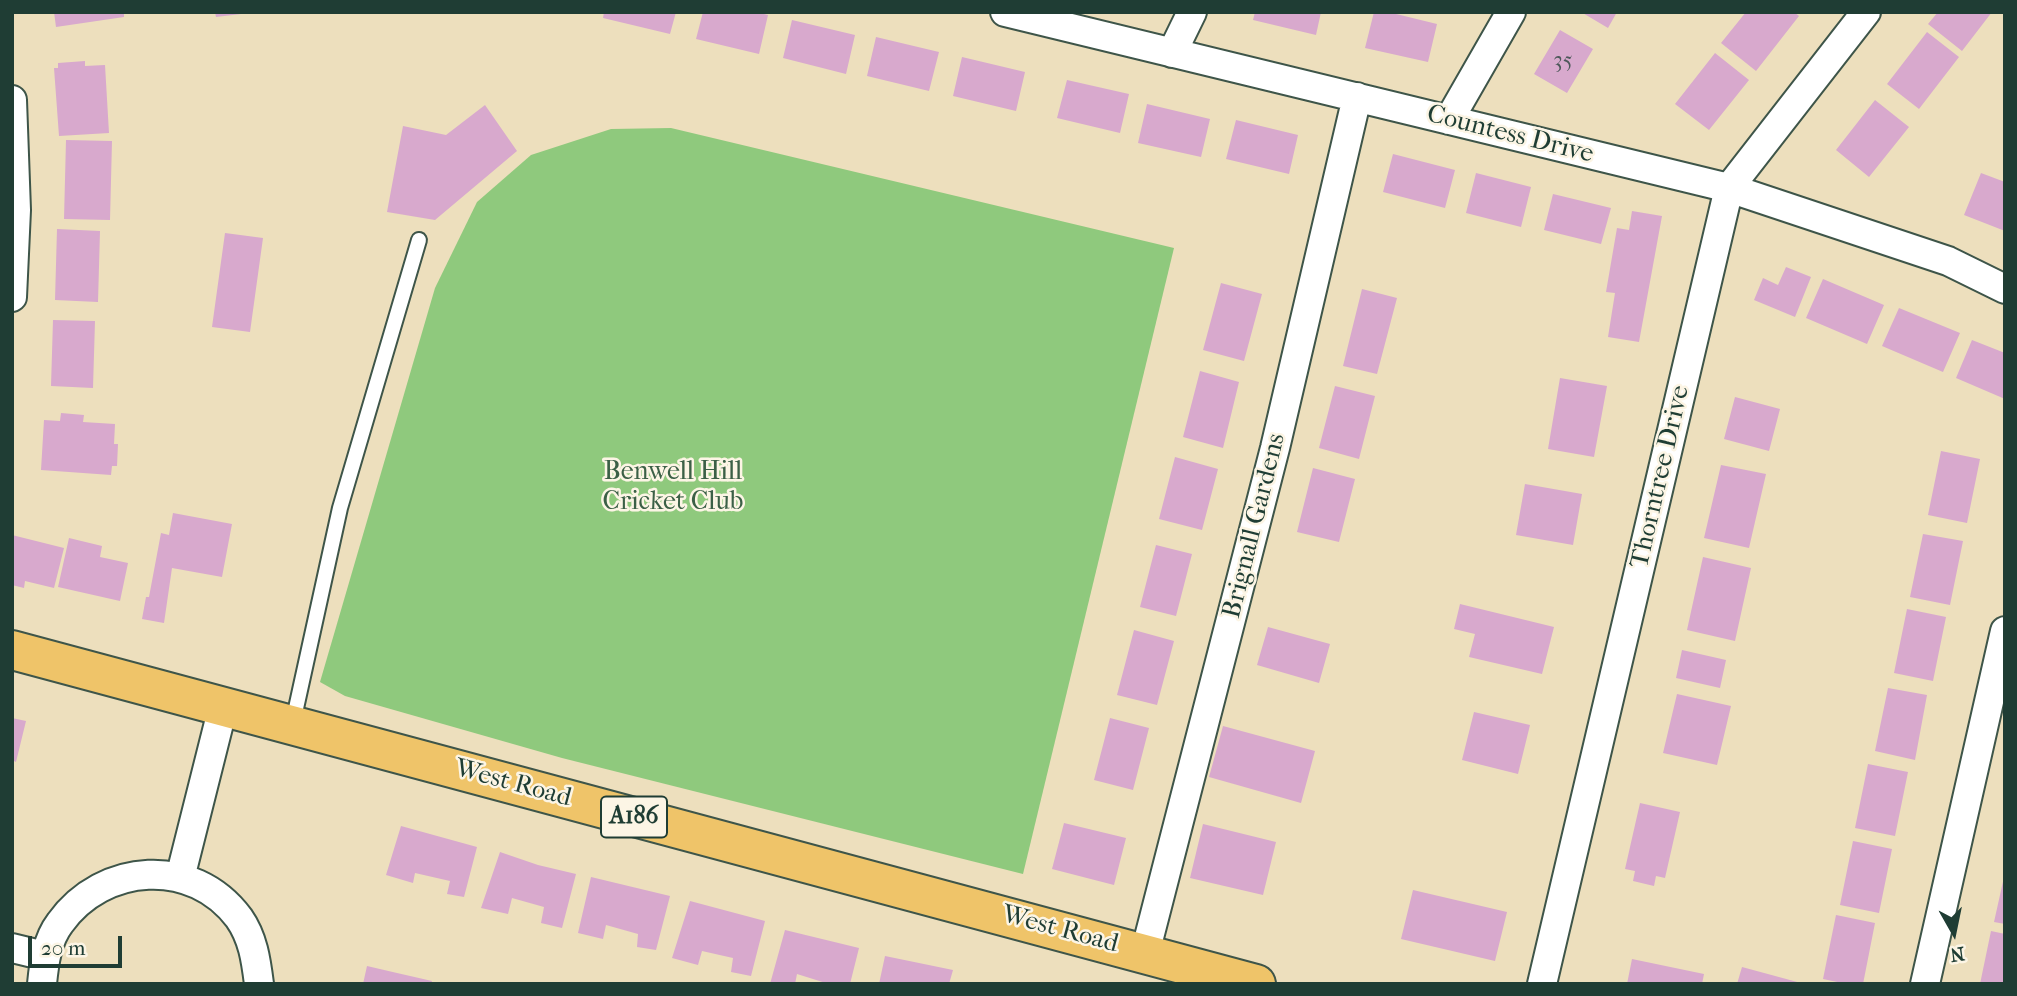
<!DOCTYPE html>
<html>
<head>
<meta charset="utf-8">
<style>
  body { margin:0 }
  #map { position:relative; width:2017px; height:996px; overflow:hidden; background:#eddfbd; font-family:"IM FELL French Canon",serif }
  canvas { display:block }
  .frame { position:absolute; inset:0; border:14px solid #1f3d34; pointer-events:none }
  .north { position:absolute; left:1919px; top:898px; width:70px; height:70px; -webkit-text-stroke:5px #fcf5e5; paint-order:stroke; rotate:171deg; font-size:19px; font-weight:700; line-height:28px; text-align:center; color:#1f3d34 }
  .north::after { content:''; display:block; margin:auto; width:24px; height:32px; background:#1f3d34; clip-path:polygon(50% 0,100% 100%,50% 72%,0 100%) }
  .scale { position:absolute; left:28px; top:936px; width:94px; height:32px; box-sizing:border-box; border:4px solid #1f3d34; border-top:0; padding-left:9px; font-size:21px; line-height:24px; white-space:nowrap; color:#1f3d34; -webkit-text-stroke:5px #fcf5e5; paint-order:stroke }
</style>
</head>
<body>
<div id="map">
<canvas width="2017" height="996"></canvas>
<div class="frame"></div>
<div class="north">N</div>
<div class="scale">20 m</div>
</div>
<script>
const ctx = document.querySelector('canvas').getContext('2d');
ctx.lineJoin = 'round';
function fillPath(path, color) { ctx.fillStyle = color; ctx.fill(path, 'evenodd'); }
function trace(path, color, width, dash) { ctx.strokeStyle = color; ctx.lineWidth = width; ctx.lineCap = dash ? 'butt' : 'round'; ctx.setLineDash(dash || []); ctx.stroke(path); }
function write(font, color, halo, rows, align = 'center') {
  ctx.font = font + ' "IM FELL French Canon",serif'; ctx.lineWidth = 5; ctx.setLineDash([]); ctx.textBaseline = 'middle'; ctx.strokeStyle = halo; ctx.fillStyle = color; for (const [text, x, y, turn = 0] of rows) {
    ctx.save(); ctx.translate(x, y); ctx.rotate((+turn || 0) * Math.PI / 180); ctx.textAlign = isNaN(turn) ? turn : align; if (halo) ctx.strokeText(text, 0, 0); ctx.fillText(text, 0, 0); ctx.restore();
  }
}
const green = new Path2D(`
  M671,128L1174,248L1023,874L562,758L345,696L320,682L435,288L477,202L531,155L611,129Z`);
const building = new Path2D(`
  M54,12H124V17L56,27Z
  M215,12H241V14L216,17Z
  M604,12H676L670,34L603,18Z
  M703,12H756L768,15L759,54L696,39Z
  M1255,12H1321L1316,35L1253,20Z
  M1374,12H1388L1437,24L1428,62L1365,48Z
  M1581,12H1617L1608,28Z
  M1746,12H1794L1799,16L1756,71L1721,43Z
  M1938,12H1992L1962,51L1928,24Z
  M792,20L855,35L846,74L783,58Z
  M1560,30L1593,49L1567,93L1534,74Z
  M1927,32L1959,57L1919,109L1887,84Z
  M876,37L939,52L929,91L867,76Z
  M1715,53L1749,80L1709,130L1675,104Z
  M962,57L1025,72L1016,111L953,96Z
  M85,61V66L105,65L109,133L59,136L54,68H58V63Z
  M1067,80L1129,94L1120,133L1057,118Z
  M1875,100L1909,127L1869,177L1836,150Z
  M1147,104L1210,119L1201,157L1138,143Z
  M485,105L517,151L435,220L387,212L403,126L446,135Z
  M1236,120L1298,135L1289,174L1226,159Z
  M66,140L112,141L110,220L64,219Z
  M1393,154L1455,170L1445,208L1383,192Z
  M1476,173L1531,187L1521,227L1466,213Z
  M1981,173L2005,182V231L1964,215Z
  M1553,194L1611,208L1601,244L1544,230Z
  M1632,211L1662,216L1639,342L1608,337L1615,293L1606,292L1617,228L1629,230Z
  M57,229L100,231L98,302L55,300Z
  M225,233L263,238L250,332L212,327Z
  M1786,267L1811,277L1795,317L1754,300L1763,278L1778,285Z
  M1823,279L1884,305L1867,344L1806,318Z
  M1221,283L1262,294L1244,361L1203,350Z
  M1362,289L1397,298L1377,374L1343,366Z
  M1899,308L1960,333L1943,372L1882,346Z
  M53,320L95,321L93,388L51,386Z
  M1972,340L2005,353V399L1956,378Z
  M1200,371L1239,382L1223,448L1183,437Z
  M1560,378L1607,386L1594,457L1548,449Z
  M1335,386L1375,396L1359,459L1319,448Z
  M1735,397L1780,409L1769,451L1724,439Z
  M61,413L84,415L83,422L115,424L114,444H118L117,466H112L111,475L41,470L44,420L60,421Z
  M1941,451L1980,459L1967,523L1928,515Z
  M1175,457L1218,469L1202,530L1159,519Z
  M1721,465L1766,474L1749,548L1704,538Z
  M1313,468L1355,479L1339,542L1297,532Z
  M1525,484L1582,494L1573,545L1516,535Z
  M173,513L232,524L222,577L172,568L164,623L142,619L146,597H149L161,533L169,535Z
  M1923,534L1963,541L1950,605L1910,597Z
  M12,535L64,548L54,588L25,581L24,588L12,585Z
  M69,538L102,546L100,557L128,563L120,601L58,587Z
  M1156,545L1192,554L1176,616L1140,607Z
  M1703,557L1751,568L1735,641L1687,630Z
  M1460,604L1554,627L1542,674L1469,657L1475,634L1454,629Z
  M1907,609L1946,617L1933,681L1894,673Z
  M1268,627L1330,644L1319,683L1257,665Z
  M1134,630L1174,641L1157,705L1117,695Z
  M1682,650L1726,660L1720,688L1676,678Z
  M1888,688L1927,695L1915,760L1875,751Z
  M1677,694L1731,706L1717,765L1663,753Z
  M1474,712L1530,725L1518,774L1462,760Z
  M12,718L26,721L16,762L12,760Z
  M1110,718L1149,728L1133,790L1094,780Z
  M1223,726L1315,751L1301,803L1209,777Z
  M1868,764L1908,772L1895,836L1855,828Z
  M1640,803L1680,812L1665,878L1656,876L1654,886L1633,881L1635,871L1625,869Z
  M1064,823L1126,838L1114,885L1052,869Z
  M1203,824L1276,842L1263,895L1190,878Z
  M401,826L477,847L464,897L447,894L450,881L415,873L413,883L386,875Z
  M1853,841L1892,849L1879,913L1840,905Z
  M500,852L538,865L576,874L562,928L541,923L544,907L512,898L508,914L481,908Z
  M591,877L670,896L656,950L637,947L638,934L606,925L603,939L578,933Z
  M2004,877H2005V924L1994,922Z
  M1413,890L1507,912L1495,961L1401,939Z
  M690,901L765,921L751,976L731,972L733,958L702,951L698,965L672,958Z
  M1836,915L1875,923L1863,984H1847L1823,979Z
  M785,930L859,948L850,984H829L797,974L795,984H770Z
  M1991,931L2005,934V984H1980Z
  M885,956L953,970L949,984H879Z
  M1632,959L1704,974L1702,984H1627Z
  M367,966L397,973L432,981L431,984H363Z
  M1742,967L1801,983V984H1737Z`);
const lane = new Path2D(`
  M293,722L340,508L419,240`);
const street = new Path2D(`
  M1005,12L1729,188L1948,261L2005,289
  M1172,53L1192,12
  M12,100L16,210L12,297
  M1449,120L1511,12
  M180,878L223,707
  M12,948L45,956
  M1145,953L1275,448L1357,97
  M42,984C44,963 47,940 60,923C103,863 193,856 239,918C253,938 256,960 259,984
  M1542,984L1729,188L1866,12
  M1925,984L2005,631`);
const primary = new Path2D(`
  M12,650L1256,984`);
const numberNames = [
  ["35",1563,61]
];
const shields = [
  [634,817,66]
];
const shieldNames = [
  ["A186",634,817]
];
const streetNames = [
  ["Countess Drive",1510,135,14],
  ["Thorntree Drive",1661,477,-77],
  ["Brignall Gardens",1255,526,-76],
  ["West Road",513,784,15],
  ["West Road",1060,930,15]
];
const parkNames = [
  ["Benwell Hill",673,473],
  ["Cricket Club",673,503]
];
fillPath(green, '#8fc97d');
fillPath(building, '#d8a9cd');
trace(lane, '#3e5549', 18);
trace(street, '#3e5549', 32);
trace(primary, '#3e5549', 42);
trace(lane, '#fff', 14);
trace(street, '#fff', 28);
trace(primary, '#efc469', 38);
write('23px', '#4d585a', null, numberNames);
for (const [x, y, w] of shields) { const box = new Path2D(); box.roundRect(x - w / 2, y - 20.5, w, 41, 5); ctx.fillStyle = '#fcf5e5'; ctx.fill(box); trace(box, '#1f3d34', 2); }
write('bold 24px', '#1f3d34', null, shieldNames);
write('26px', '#1f3d34', '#fcf5e5', streetNames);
write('26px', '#3b6046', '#fcf5e5', parkNames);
</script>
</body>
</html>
